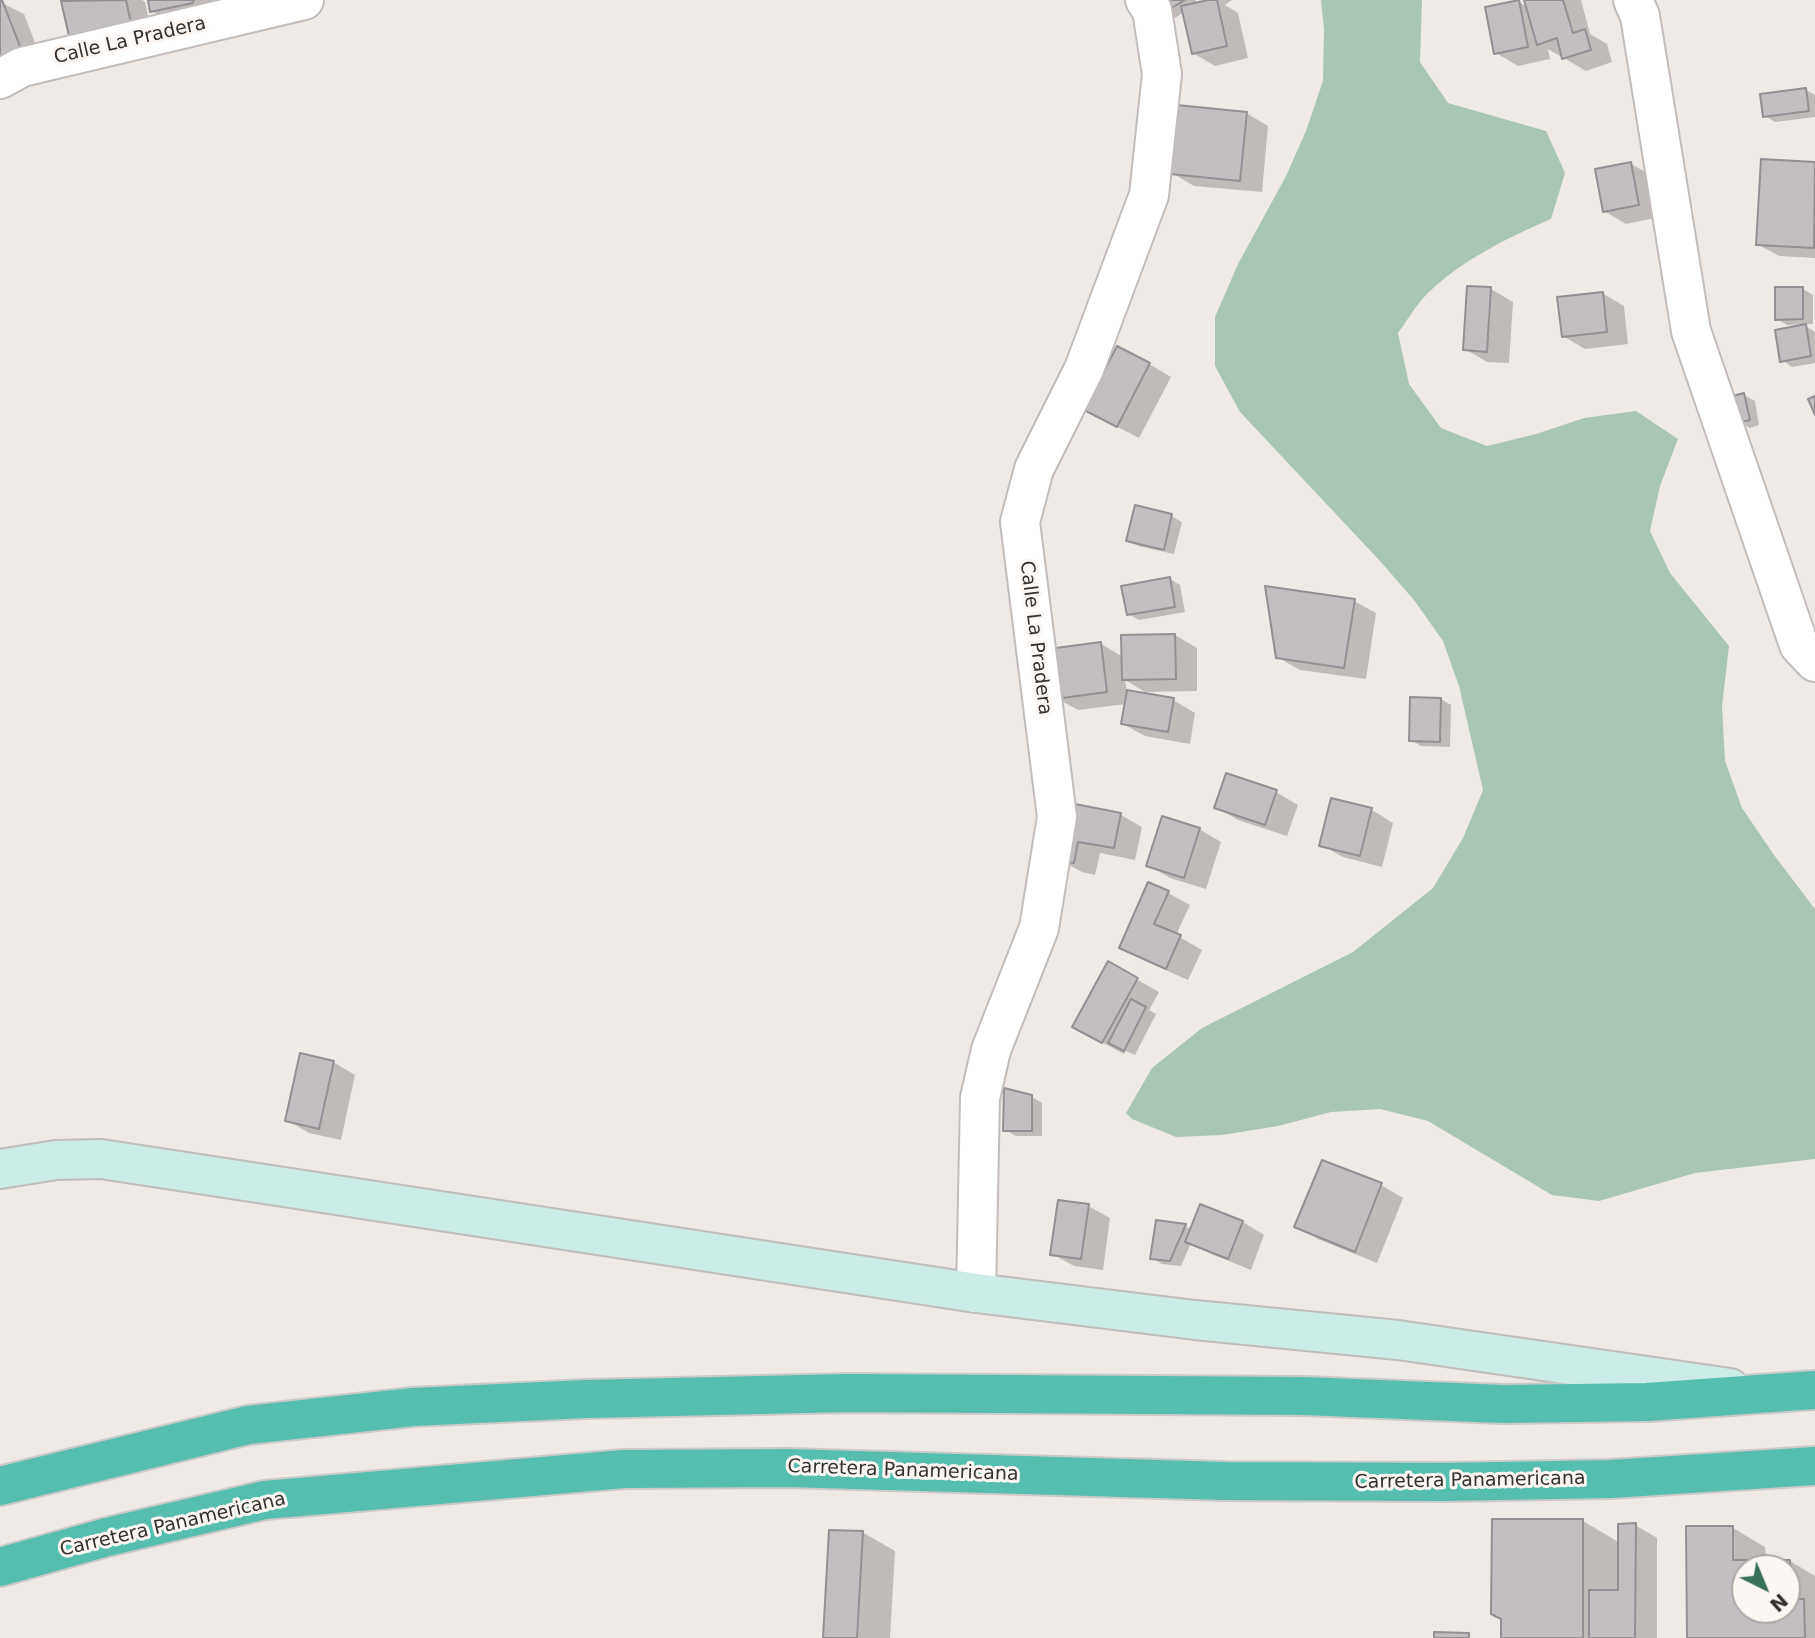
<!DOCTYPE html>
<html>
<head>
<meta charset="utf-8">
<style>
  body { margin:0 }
  #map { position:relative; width:1815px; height:1638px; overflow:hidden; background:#f0eae7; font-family:"DejaVu Sans",sans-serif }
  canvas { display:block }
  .north { position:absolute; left:1731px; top:1554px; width:70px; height:70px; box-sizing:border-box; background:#fdf7f4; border:2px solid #ada8a6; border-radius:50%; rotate:137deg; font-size:19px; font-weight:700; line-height:28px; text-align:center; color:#343231 }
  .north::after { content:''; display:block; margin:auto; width:24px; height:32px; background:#387058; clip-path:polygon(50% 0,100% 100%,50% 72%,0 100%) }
</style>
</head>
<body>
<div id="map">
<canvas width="1815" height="1638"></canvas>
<div class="north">N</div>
</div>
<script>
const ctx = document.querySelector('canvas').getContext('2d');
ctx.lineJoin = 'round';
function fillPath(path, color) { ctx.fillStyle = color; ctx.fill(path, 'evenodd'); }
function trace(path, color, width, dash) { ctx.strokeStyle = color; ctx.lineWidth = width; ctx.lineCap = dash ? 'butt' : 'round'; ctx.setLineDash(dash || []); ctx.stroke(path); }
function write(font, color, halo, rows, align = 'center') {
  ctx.font = font + ' "DejaVu Sans",sans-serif'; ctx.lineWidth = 6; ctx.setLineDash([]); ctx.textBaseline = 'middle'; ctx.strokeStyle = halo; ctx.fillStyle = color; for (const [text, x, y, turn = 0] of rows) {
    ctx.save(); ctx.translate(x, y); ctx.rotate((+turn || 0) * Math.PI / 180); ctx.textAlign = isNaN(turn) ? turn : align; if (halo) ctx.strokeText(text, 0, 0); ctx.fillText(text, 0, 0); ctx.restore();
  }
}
const green = new Path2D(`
  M1321,0H1422L1420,62L1448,103L1546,131L1565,173L1551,219C1507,238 1462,260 1427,294C1416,305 1407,321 1398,333L1409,384L1441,428L1487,446L1536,434L1584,418L1636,411L1678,439L1660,486L1650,531L1670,573L1729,646L1722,706L1725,761L1742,808L1774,855L1815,909V1159L1695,1173L1599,1201L1552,1195L1428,1121L1380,1109L1331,1112L1278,1126L1222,1135L1176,1137L1132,1119L1126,1113L1152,1068L1202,1028L1353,952L1433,888L1463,838L1483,790L1459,686L1443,641L1414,600L1380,561L1240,412L1215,366V317L1238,264L1286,176L1306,131L1323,81L1324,30Z`);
const shadow = new Path2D(`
  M72,0H142L145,2L152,35L63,2Z
  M150,0H216L215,15L174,23L152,11Z
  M1157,0H1195L1198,4L1216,0H1232L1225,5L1238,13L1248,58L1215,66L1193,53L1184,12L1175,18L1165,12Z
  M1525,0H1581L1590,34L1607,44L1612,62L1586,71L1564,58L1563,55L1560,56L1548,49L1550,59L1518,66L1496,53L1519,2L1527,7Z
  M0,2L24,14L42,61L0,78Z
  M1806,90L1815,95V117L1775,122L1765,116Z
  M1246,113L1268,126L1262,192L1194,186L1172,173Z
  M1763,161L1815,164V258L1779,256L1757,244Z
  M1631,164L1653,176L1660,217L1626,224L1604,211Z
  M1491,289L1513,302L1509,363L1487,362L1465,349Z
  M1803,289L1813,295V324L1787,325L1777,319Z
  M1602,293L1624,306L1628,344L1585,349L1563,336Z
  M1804,325L1815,332V363L1792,367L1782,360Z
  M1149,364L1171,377L1139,438L1108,422Z
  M1744,395L1755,401L1759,425L1750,428L1739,422Z
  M1171,516L1182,522L1174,554L1138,546L1128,540Z
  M1170,579L1180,585L1185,612L1139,620L1129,614Z
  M1354,601L1376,613L1366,679L1300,670L1277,657Z
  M1175,635L1197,648V691L1145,692L1125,680L1127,692L1173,700L1195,713L1190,744L1145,736L1123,724L1126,704L1078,710L1056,698L1101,644L1123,657Z
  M1441,699L1451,705L1450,747L1421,746L1411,740Z
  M1276,792L1298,805L1287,836L1238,820L1216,807Z
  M1332,801L1372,810L1393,823L1382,867L1343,857L1321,845Z
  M1072,805L1121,815L1142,827L1135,860L1100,853L1095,875L1082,872L1060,860Z
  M1199,829L1221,842L1206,889L1170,878L1148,865Z
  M1168,893L1190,905L1176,935L1202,950L1188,980L1143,960L1121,948Z
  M1109,964L1159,992L1149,1010L1156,1014L1135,1055L1126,1051L1124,1054L1096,1039Z
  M333,1062L355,1075L341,1140L309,1133L287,1120Z
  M1032,1097L1042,1103V1136H1016L1005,1130Z
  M1323,1162L1381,1185L1403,1198L1377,1263L1318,1239L1296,1226Z
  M1088,1206L1110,1218L1103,1270L1074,1266L1052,1254Z
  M1201,1206L1243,1222L1264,1235L1251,1270L1209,1253L1191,1243L1181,1266L1162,1264L1152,1258L1157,1222L1185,1226L1192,1230Z
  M1583,1521L1620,1543L1635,1525L1657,1538V1638H1502Z
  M1733,1528L1765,1547L1766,1561H1790L1815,1576V1638H1689ZM1745,1568H1787V1610H1745Z
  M862,1532L895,1551L890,1638H825Z`);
const building = new Path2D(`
  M0,0H2L21,49L0,57Z
  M126,0L131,23L69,36L61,1Z
  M148,0H194L193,3L150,12Z
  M1155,0H1185L1163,13Z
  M1208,0H1217L1227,46L1192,54L1181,6Z
  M1519,0L1528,47L1494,54L1485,7Z
  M1524,0H1563L1573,33L1585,29L1591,50L1562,59L1557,38L1537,45Z
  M1806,88L1809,111L1763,117L1760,94Z
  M1177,105L1247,112L1240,181L1170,174Z
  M1761,159L1815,162L1814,248L1756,245Z
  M1631,162L1639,205L1603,212L1595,169Z
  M1467,286L1491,287L1487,352L1463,350Z
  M1775,287H1803V319L1775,320Z
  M1603,292L1607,332L1562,337L1557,297Z
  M1806,324L1811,356L1780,362L1775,330Z
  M1117,346L1150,363L1117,427L1084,410Z
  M1744,393L1750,420L1738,423L1732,396Z
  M1815,396V415L1808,399Z
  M1135,505L1172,514L1164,550L1126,541Z
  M1170,577L1175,607L1127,615L1121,586Z
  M1265,586L1355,599L1344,668L1276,658Z
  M1175,634L1176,679L1122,680L1121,635Z
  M1101,642L1107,692L1055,699L1048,649Z
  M1127,690L1174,698L1168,732L1121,724Z
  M1410,697L1441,698L1440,742L1409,741Z
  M1226,773L1277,790L1265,825L1214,808Z
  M1331,798L1372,808L1360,856L1319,846Z
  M1070,803L1121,813L1114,848L1078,842L1074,863L1058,861Z
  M1162,816L1200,828L1184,878L1146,866Z
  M1148,882L1169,891L1154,924L1181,935L1166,969L1119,948Z
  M1108,961L1138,978L1102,1043L1072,1027Z
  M1131,999L1146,1007L1124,1051L1108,1043Z
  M300,1053L334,1061L319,1129L285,1121Z
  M1004,1088L1032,1095V1131H1003Z
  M1322,1160L1382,1183L1355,1252L1294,1227Z
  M1058,1200L1089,1204L1081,1259L1050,1255Z
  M1200,1204L1243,1221L1228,1259L1185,1242Z
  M1156,1220L1186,1224L1170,1261L1150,1259Z
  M1492,1519H1583V1638H1501V1619L1491,1614Z
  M1636,1523L1635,1638H1589V1590H1618V1524Z
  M1686,1526H1733V1560H1790L1791,1599H1804L1805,1638H1687ZM1745,1568H1787V1610H1745Z
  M829,1530L863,1531L857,1638H823Z
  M1434,1632L1469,1633V1638H1434Z`);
const street = new Path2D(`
  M1633,0L1640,16L1691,331L1799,645L1815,662
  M0,79L22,67L304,0
  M976,1293L980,1098L991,1050L1039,928L1057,817L1020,522L1034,469L1084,369L1149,195L1162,74L1152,10L1145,0`);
const secondary = new Path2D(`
  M0,1169L56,1160L101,1159L976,1293L1195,1320L1398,1340L1730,1388`);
const highway = new Path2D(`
  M0,1486L248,1425L413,1407L586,1399L848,1393L1304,1396L1503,1404L1647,1402L1815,1390
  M0,1567L107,1537L265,1500L624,1469L788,1468L1225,1481L1444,1482L1610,1479L1815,1466`);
const streetNames = [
  ["Calle La Pradera",130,41,-13],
  ["Calle La Pradera",1035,638,83],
  ["Carretera Panamericana",903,1471,2],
  ["Carretera Panamericana",1470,1481,-1],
  ["Carretera Panamericana",173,1525,-13]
];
fillPath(green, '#a9c6b5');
fillPath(shadow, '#0003');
fillPath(building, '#c2bec2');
trace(building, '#938f93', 2);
trace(street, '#c2bdba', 42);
trace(secondary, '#c2bdba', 42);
trace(highway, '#cacac9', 42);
trace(street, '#fff', 38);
trace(secondary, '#ccece7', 38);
trace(highway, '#56beae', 38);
write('19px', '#343231', '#fdf7f4', streetNames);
</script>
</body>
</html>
